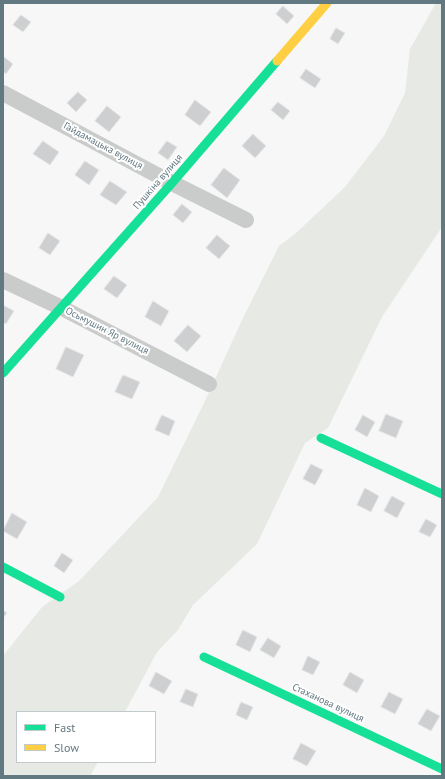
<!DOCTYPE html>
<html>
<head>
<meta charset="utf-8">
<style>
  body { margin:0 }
  #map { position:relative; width:445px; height:779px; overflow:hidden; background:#f7f7f7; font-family:"PT Sans",sans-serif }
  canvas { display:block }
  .frame { position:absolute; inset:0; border:4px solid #637981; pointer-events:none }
  .legend { position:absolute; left:16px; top:711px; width:140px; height:52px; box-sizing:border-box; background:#fff; border:1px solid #c1c9cd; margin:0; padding:5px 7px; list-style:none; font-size:12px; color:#637981 }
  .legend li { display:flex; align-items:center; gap:8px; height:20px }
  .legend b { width:20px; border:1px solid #c1c9cd }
</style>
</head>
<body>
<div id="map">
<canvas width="445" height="779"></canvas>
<div class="frame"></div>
<ul class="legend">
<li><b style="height:5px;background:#16e098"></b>Fast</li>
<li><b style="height:5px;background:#ffcf43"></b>Slow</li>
</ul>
</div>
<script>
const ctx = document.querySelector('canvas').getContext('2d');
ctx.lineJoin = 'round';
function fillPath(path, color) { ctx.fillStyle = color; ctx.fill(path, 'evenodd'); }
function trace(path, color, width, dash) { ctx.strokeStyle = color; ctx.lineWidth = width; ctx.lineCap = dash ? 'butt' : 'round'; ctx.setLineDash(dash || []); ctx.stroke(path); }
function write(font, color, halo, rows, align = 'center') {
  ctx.font = font + ' "PT Sans",sans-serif'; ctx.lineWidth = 4; ctx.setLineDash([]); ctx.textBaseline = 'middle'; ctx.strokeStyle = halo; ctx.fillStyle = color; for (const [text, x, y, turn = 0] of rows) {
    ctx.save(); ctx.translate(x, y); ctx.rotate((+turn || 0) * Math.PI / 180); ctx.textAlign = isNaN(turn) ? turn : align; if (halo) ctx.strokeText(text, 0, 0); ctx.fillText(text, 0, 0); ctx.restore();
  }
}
const green = new Path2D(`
  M436,3H442V227L382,317L328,428L305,443L257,544L193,605L178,630L157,652L125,712H17V762H98L90,776H3V656L42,607L79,581L158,497L204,403L243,318L279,246L296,233L345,187L384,136L405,93L410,49Z`);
const building = new Path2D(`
  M283,6L294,16L287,24L276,14Z
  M21,15L31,22L23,32L13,25Z
  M336,28L345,33L338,44L330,39Z
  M3,56L13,64L6,74L3,72Z
  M306,69L321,79L315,88L300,78Z
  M78,92L87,100L76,112L67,103Z
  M195,100L211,112L200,126L185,115Z
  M278,102L290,111L283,120L271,110Z
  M107,106L121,117L109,132L95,121Z
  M253,134L266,146L255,158L242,146Z
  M43,141L59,152L50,165L33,154Z
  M167,141L177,147L168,160L158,153Z
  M85,161L99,170L89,185L75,175Z
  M224,168L240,180L227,198L211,185Z
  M110,181L127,192L116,205L100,195Z
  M182,204L192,212L183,223L173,215Z
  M48,233L60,241L50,255L39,248Z
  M217,235L230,246L219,259L206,248Z
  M114,276L127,285L117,298L104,289Z
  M153,301L169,311L161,326L145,317Z
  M3,305L14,311L6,324L3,322Z
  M188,325L201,336L187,352L174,341Z
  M66,347L84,355L73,377L56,369Z
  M123,375L140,382L132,399L115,392Z
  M386,414L403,421L396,438L379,431Z
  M162,415L175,421L169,436L155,430Z
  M363,415L375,422L367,437L355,430Z
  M311,464L323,470L315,485L303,479Z
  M365,488L379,496L371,512L357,505Z
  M392,496L405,503L397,518L384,511Z
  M12,513L27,522L17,539L3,531Z
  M426,519L437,525L430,537L419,532Z
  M62,553L73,560L64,573L54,566Z
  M3,610L7,613L3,618Z
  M243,630L257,637L250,652L236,645Z
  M268,638L281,646L274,658L260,650Z
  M308,656L320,662L313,675L302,670Z
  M156,672L172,681L164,694L149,686Z
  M350,672L364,680L357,693L343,685Z
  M186,689L198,694L193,707L180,702Z
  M389,692L403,699L395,714L381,707Z
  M241,702L253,707L247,720L236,715Z
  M427,709L440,716L431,731L418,724Z
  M301,743L316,751L307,766L293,759Z`);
const street = new Path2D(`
  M3,93L172,183L246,220
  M3,280L62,308L209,384`);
const fast = new Path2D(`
  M3,373L172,183L277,61
  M321,438L442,494
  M3,567L60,597
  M204,657L442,769`);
const slow = new Path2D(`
  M277,61L327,3`);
const streetNames = [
  ["Гайдамацька вулиця",103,146,28],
  ["Пушкіна вулиця",158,182,-49],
  ["Осьмушин Яр вулиця",107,331,27],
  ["Стаханова вулиця",328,703,25]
];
fillPath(green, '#e6e9e4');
fillPath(building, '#cdcfd0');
trace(building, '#e6e6e6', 1);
trace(street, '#cacccc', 16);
trace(fast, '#16e098', 9);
trace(slow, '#ffcf43', 9);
write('10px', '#637981', '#fff', streetNames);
</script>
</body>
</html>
